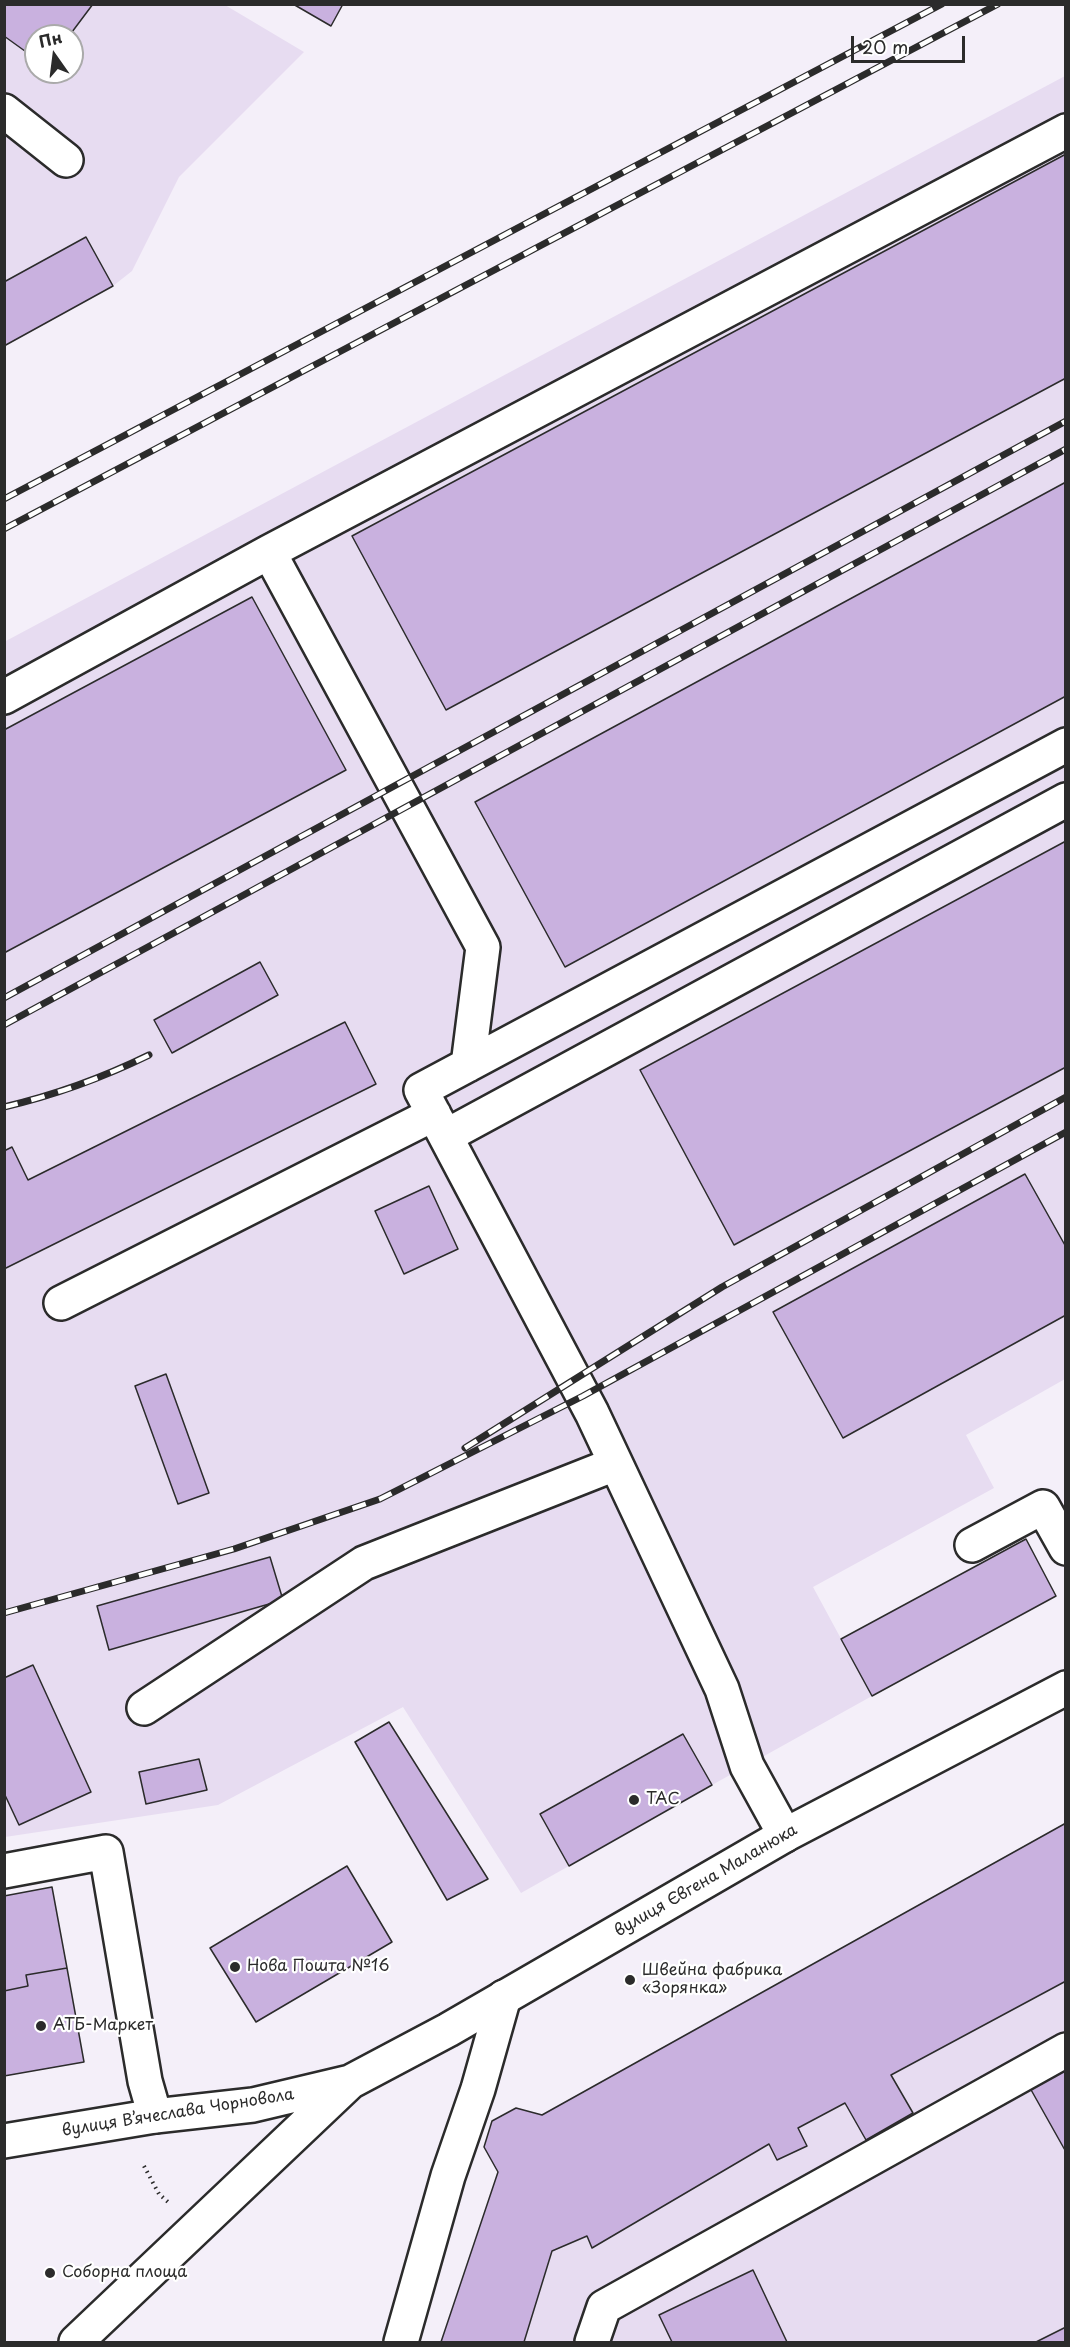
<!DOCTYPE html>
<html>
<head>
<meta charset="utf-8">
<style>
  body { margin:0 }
  #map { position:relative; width:1070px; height:2347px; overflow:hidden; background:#f4eff9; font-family:"Playpen Sans",sans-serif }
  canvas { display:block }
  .frame { position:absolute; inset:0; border:6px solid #2b2b2b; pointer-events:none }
  .north { position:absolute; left:24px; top:24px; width:60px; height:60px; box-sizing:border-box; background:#fff; border:2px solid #aaa; border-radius:50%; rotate:346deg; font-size:16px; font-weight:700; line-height:24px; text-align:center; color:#2b2b2b }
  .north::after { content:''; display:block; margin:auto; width:21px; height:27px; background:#2b2b2b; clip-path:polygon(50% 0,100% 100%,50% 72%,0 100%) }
  .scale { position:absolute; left:851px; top:36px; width:114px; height:27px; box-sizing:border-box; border:3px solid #2b2b2b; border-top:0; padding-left:8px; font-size:18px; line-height:21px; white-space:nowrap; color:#2b2b2b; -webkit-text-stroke:4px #fff; paint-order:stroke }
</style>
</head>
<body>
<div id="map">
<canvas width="1070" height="2347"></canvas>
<div class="frame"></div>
<div class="north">Пн</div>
<div class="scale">20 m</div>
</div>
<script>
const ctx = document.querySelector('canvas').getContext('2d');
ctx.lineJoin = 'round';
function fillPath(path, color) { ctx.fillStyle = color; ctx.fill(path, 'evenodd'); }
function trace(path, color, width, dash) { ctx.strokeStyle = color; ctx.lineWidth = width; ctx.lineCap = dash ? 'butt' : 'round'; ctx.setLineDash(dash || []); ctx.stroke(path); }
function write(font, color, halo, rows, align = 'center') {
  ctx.font = font + ' "Playpen Sans",sans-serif'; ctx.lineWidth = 4.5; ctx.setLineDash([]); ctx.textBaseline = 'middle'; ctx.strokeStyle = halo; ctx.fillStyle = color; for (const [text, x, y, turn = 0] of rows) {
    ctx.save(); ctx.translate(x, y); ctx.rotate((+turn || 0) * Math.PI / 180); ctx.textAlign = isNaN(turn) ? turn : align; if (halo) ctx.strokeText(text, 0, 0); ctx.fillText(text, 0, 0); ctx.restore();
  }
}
const built = new Path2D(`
  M5,5H225L304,52L179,177L132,271L113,286L5,346ZM36,36H72V72H36Z
  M1065,76V1379L966,1435L994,1488L813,1587L872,1696L712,1785L683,1734L540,1814L569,1866L521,1893L403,1707L218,1805L5,1837L4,642Z
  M1065,1823V2342H441L498,2172L484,2147L492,2121L516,2108L542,2114Z`);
const building = new Path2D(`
  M4,4H93L69,36H36V59L4,36Z
  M293,4H343L331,26Z
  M1066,154V378L446,710L352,536Z
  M86,237L113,286L4,346V282Z
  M1066,482V696L565,967L475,802Z
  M252,597L346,770L4,953V730Z
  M1066,841V1067L734,1245L640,1070Z
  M260,962L278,995L172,1053L154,1020Z
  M345,1022L376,1084L4,1269V1151L12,1147L28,1180Z
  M1025,1174L1066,1247V1315L843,1438L773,1312Z
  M429,1186L458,1249L404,1274L375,1211Z
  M166,1374L209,1493L178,1504L135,1386Z
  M1026,1539L1056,1596L872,1696L841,1639Z
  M270,1557L283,1600L109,1650L97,1606Z
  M33,1665L91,1792L19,1825L4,1793V1678Z
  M389,1722L488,1879L447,1900L355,1742Z
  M683,1734L712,1785L569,1866L540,1814Z
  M199,1759L207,1790L146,1804L139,1772Z
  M1066,1823V1981L891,2075L913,2113L866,2140L845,2103L798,2128L807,2146L777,2160L769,2144L592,2248L587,2236L552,2251L524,2342H441L498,2172L484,2147L492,2121L516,2108L542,2115Z
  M347,1866L392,1942L256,2022L210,1948Z
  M52,1887L67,1968L26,1975L28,1986L4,1991V1896Z
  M67,1968L84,2062L4,2076V1991L28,1986L26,1975Z
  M1066,2068V2152L1030,2088Z
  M753,2270L787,2342H672L659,2315Z
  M1066,2327V2342H1036Z`);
const path = new Path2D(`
  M144,2166L159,2194L169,2203`);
const minor = new Path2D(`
  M4,111L66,160
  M269,552L483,947L468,1065
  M4,697L269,552L1066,131
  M446,1136L1066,800
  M61,1303L434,1114
  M972,1545L1043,1507L1066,1548
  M144,1708L364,1563L615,1464
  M785,1835L747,1766L722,1689L592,1413L421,1090L1066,745
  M4,1871L106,1852L145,2081L155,2116
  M401,2342L448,2176L478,2089L504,1997
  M592,2342L604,2307L1066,2050`);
const major = new Path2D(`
  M4,2141L155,2116L253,2105L350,2082L448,2030L785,1835L1066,1688
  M76,2342L349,2083`);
const rail = new Path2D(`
  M4,499L942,4
  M4,529L998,4
  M4,998L1066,421
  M4,1025L1066,449
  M4,1107C55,1095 102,1078 149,1055
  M465,1448L722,1287L1066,1097
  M4,1613L234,1549L380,1499L583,1396L1066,1132`);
const markers = [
  [634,1800,6,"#2b2b2b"],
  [235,1967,6,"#2b2b2b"],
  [630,1980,6,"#2b2b2b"],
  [41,2026,6,"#2b2b2b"],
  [50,2273,6,"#2b2b2b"]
];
const poiNames = [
  ["ТАС",646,1800],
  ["Нова Пошта №16",247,1967],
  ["Швейна фабрика",642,1971],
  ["«Зорянка»",642,1989],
  ["АТБ-Маркет",53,2026],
  ["Соборна площа",62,2273]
];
const streetNames = [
  ["вулиця Євгена Маланюка",706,1881,-30],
  ["вулиця Вʼячеслава Чорновола",178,2113,-9]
];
fillPath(built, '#e7dcf1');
fillPath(building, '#c9b1df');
trace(building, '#2b2b2b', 1.5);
trace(minor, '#2b2b2b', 38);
trace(major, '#2b2b2b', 38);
trace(path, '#2b2b2b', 4, [1.5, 4.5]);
trace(minor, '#fff', 33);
trace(major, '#fff', 33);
trace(rail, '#2b2b2b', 7);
trace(rail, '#fff', 4.5, [14]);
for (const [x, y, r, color] of markers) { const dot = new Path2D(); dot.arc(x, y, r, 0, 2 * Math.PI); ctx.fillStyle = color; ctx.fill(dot); trace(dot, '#fff', 2); }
write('16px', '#2b2b2b', '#fff', poiNames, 'left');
write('16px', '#2b2b2b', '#fff', streetNames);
</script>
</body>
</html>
